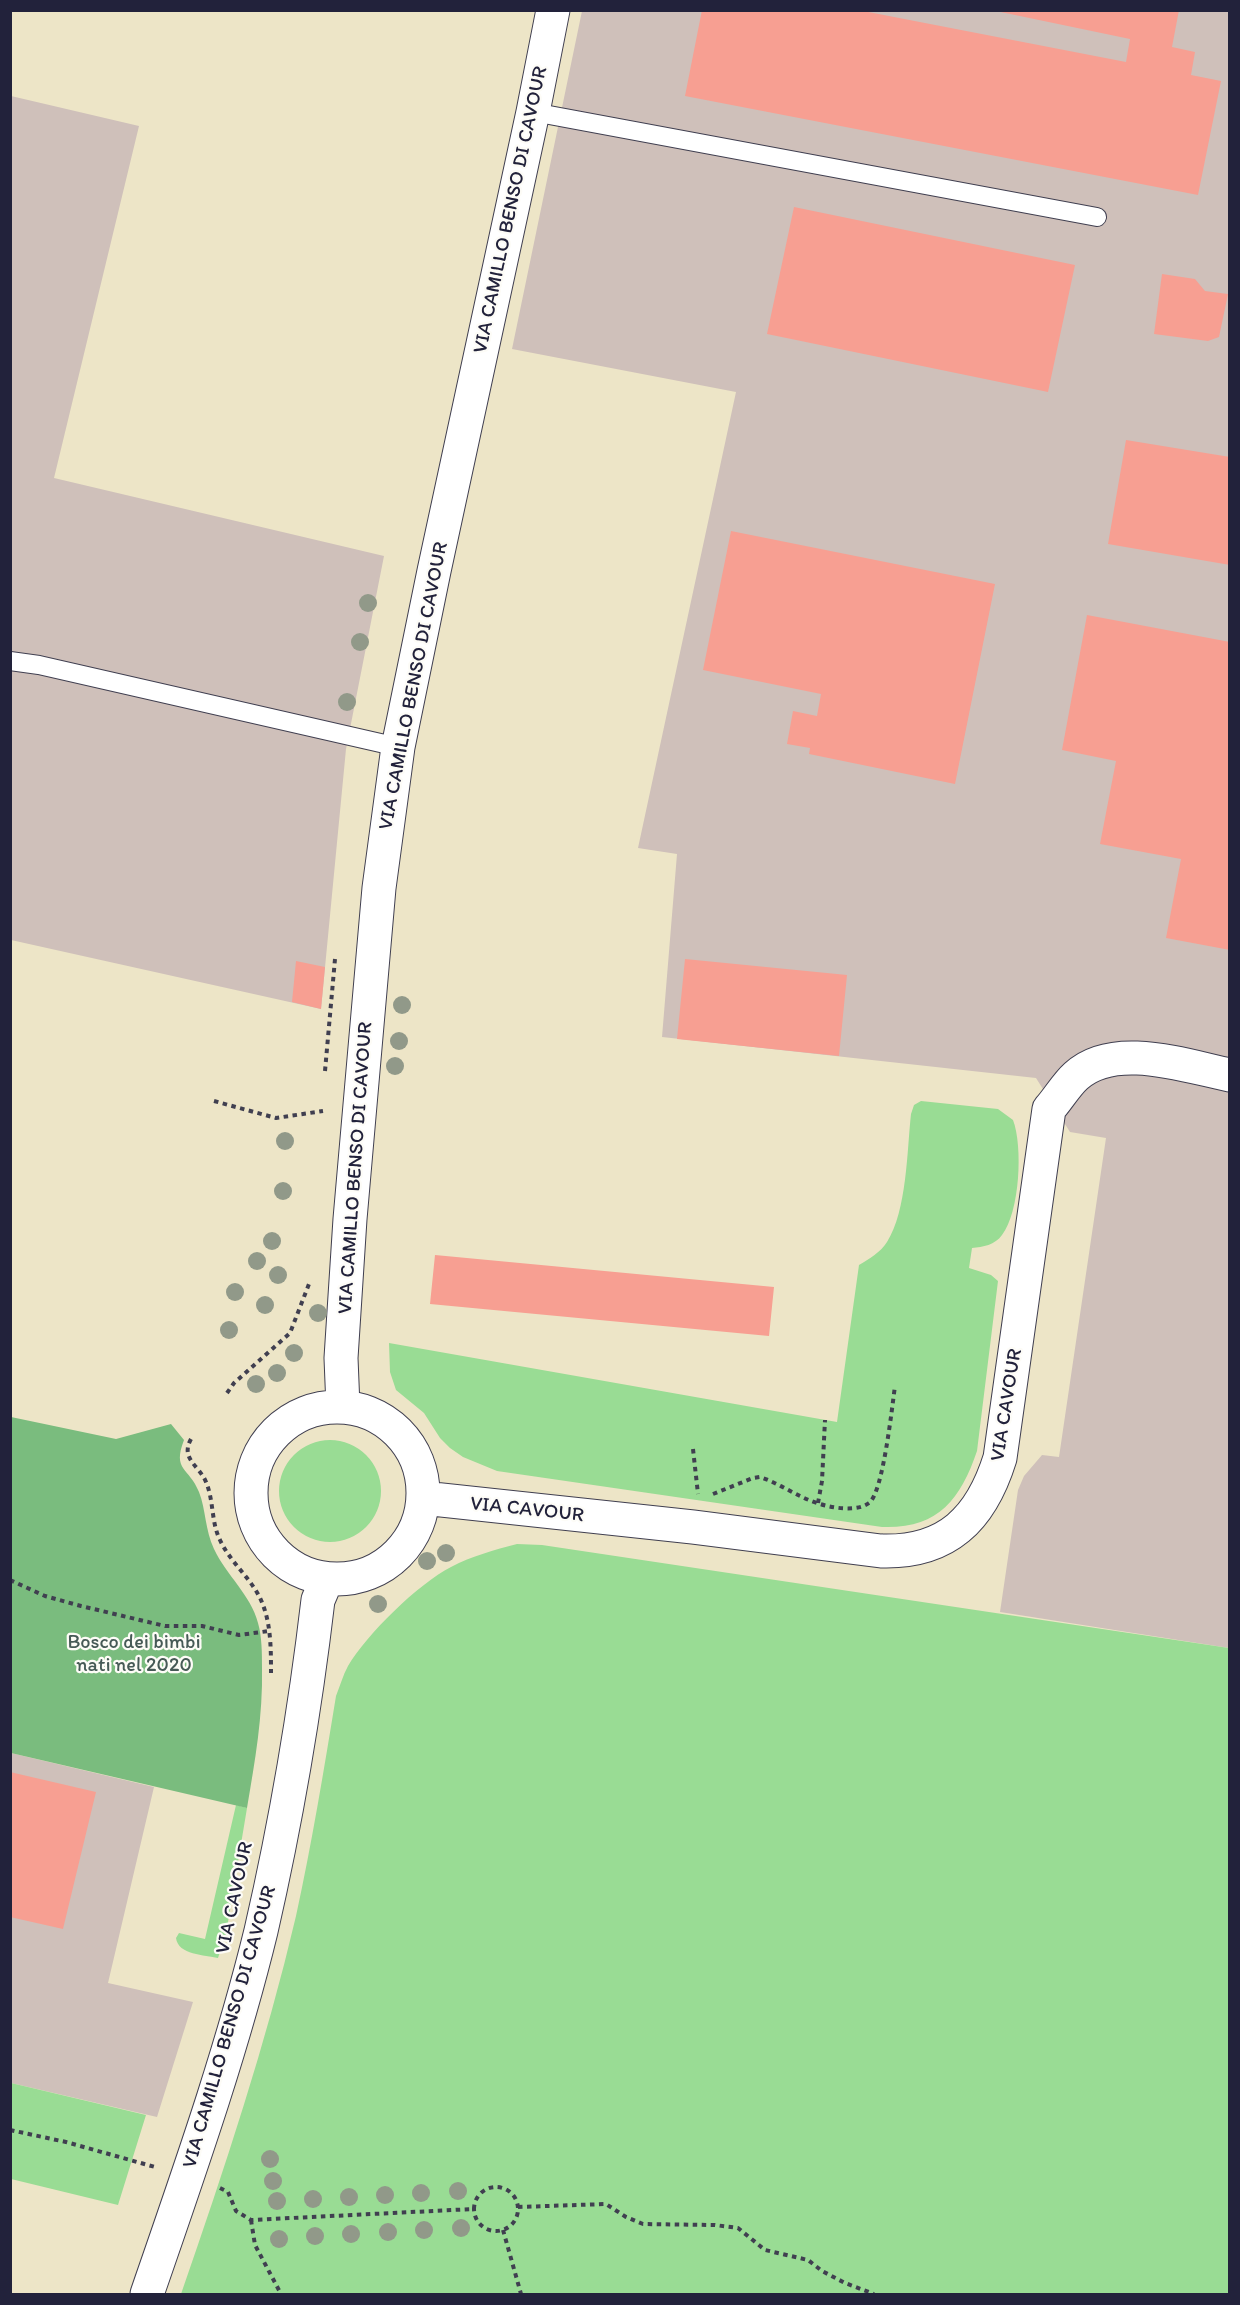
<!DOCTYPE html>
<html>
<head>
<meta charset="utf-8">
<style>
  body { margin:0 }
  #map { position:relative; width:1240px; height:2305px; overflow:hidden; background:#ede5c7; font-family:Itim,sans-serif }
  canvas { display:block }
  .frame { position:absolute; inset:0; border:12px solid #22223b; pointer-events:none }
</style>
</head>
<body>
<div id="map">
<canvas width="1240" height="2305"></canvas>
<div class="frame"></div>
</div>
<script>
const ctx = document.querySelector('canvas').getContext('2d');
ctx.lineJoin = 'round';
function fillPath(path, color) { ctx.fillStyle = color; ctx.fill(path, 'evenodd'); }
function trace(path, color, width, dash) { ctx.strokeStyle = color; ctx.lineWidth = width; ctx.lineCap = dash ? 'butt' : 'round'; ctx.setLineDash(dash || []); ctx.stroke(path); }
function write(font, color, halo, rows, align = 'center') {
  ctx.font = font + ' Itim,sans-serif'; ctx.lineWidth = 4.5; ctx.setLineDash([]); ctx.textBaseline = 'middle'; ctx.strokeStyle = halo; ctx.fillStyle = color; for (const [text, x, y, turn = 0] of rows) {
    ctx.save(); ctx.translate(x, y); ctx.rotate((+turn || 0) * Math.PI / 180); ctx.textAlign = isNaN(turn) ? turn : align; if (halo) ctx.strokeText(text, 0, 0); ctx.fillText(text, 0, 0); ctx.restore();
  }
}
const industrial = new Path2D(`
  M582,11H1229V1648L1000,1612L1018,1490L1024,1476L1042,1455L1059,1457L1106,1138L1070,1132L1036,1078L662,1037L677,854L638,848L736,392L512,349Z
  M11,96L139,126L54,478L384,556L346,749L321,1009L11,940Z
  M11,1753L154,1787L108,1983L193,2002L157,2117L11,2083Z`);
const green = new Path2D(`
  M921,1101L998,1109L1013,1120C1023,1146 1020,1212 1002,1235C995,1245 983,1247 972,1248L969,1268L991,1275L998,1281L977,1451C960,1501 937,1529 882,1527L497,1471L463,1457L450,1448L440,1438L424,1413L396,1390L390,1372L389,1343L837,1422L859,1265C869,1259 881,1252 887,1242C907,1211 907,1150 911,1114L914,1105Z
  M279 1491a51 51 0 1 1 102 0a51 51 0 1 1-102 0Z
  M517,1544L542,1545L1229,1648V2294H181C224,2170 266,2044 296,1916C312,1843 324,1769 336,1696C340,1686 343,1675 348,1666C367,1634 418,1584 451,1567C472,1556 494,1550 517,1544Z
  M236,1805L247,1808L226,1934L218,1958C205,1955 178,1955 176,1938L179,1933L205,1939Z
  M11,2083L146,2115L118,2205L11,2179Z`);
const forest = new Path2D(`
  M11,1417L116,1439L171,1424L184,1440C172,1471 189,1467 199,1492C206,1510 205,1530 214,1549C226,1575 251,1595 258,1623C262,1637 262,1653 262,1668C263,1716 255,1761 247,1808L11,1753Z`);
const building = new Path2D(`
  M702,10H858L1126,62L1130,39L991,10H1179L1172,47L1195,52L1191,75L1221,81L1198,195L685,96Z
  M794,207L1075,265L1048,392L767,334Z
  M1162,274L1195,279L1205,291L1228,294L1219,337L1208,341L1154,334Z
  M1126,440L1230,457V565L1108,544Z
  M731,531L995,584L955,784L809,754L810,748L787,744L793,711L817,716L821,694L703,670Z
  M1087,615L1230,642V950L1166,938L1181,859L1100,844L1116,761L1062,750Z
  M685,959L847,975L839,1056L677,1039Z
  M296,961L325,967L321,1009L292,1002Z
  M435,1255L774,1287L769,1336L430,1304Z
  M10,1772L96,1792L63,1929L10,1917Z`);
const path = new Path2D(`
  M325,1071L335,959
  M214,1101L276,1118L323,1111
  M227,1393L234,1383L290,1333L309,1284
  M191,1439C180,1459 199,1465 206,1482C214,1501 211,1522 220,1540C231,1564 254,1580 263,1605C271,1626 271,1650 271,1673
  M693,1449L698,1494
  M713,1494L753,1478L760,1477C781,1484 799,1498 820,1504C833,1508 857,1512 869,1503C883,1493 892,1407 895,1386
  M818,1503L822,1481L825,1420
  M10,1580L45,1596L81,1606L165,1626H202L239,1635L269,1631
  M10,2130L66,2142L155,2167
  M474 2209a22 22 0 1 1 44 0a22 22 0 1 1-44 0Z
  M220,2188L228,2192L236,2211L251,2220L473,2209
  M518,2207L606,2204L626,2217L643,2224L715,2225L738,2228L765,2250L808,2260L822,2271L845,2283L874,2294
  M251,2220L255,2245L281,2294
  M503,2230L521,2294`);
const service = new Path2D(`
  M533,112L1097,217
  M10,661L39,665L398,747`);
const minor = new Path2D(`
  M251 1493a86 86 0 1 1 172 0a86 86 0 1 1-172 0Z
  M343,1407L341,1358L350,1219L379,888L398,747L434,571L533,112L553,10
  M423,1498L693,1527L881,1551C947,1553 981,1519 1000,1458L1049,1109C1058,1099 1066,1085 1076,1076C1114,1041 1185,1066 1230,1075
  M147,2294C188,2175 231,2054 261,1931C286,1822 305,1711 318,1600L327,1579`);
const trees = [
  [368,603],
  [360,642],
  [347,702],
  [402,1005],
  [399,1041],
  [395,1066],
  [285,1141],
  [283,1191],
  [272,1241],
  [257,1261],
  [278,1275],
  [235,1292],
  [265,1305],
  [318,1313],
  [229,1330],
  [294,1353],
  [277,1373],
  [256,1384],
  [446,1553],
  [427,1561],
  [378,1604],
  [270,2159],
  [273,2181],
  [458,2191],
  [421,2193],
  [385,2195],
  [349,2197],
  [313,2199],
  [277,2201],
  [461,2228],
  [424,2230],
  [388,2232],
  [351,2234],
  [315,2236],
  [279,2239]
];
const streetNames = [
  ["VIA CAMILLO BENSO DI CAVOUR",511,210,-78],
  ["VIA CAMILLO BENSO DI CAVOUR",414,686,-79],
  ["VIA CAMILLO BENSO DI CAVOUR",356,1168,-86],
  ["VIA CAVOUR",1007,1405,-81],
  ["VIA CAVOUR",527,1510,6],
  ["VIA CAVOUR",235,1898,-78],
  ["VIA CAMILLO BENSO DI CAVOUR",230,2027,-74]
];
const parkNames = [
  ["Bosco dei bimbi",134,1643],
  ["nati nel 2020",134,1666]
];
fillPath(industrial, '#cfc0ba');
fillPath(green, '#99dc94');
fillPath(forest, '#7abc7e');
fillPath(building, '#f79f92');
trace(service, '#403f50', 20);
trace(minor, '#403f50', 35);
trace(path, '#403f50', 4, [4.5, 4.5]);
trace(service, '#fff', 18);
trace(minor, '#fff', 33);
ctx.fillStyle = '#919989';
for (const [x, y] of trees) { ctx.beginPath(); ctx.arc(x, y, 9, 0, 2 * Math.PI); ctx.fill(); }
write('20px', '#22223b', '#fdfcf7', streetNames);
write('20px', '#465a56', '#fdfcf7', parkNames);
</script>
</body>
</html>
